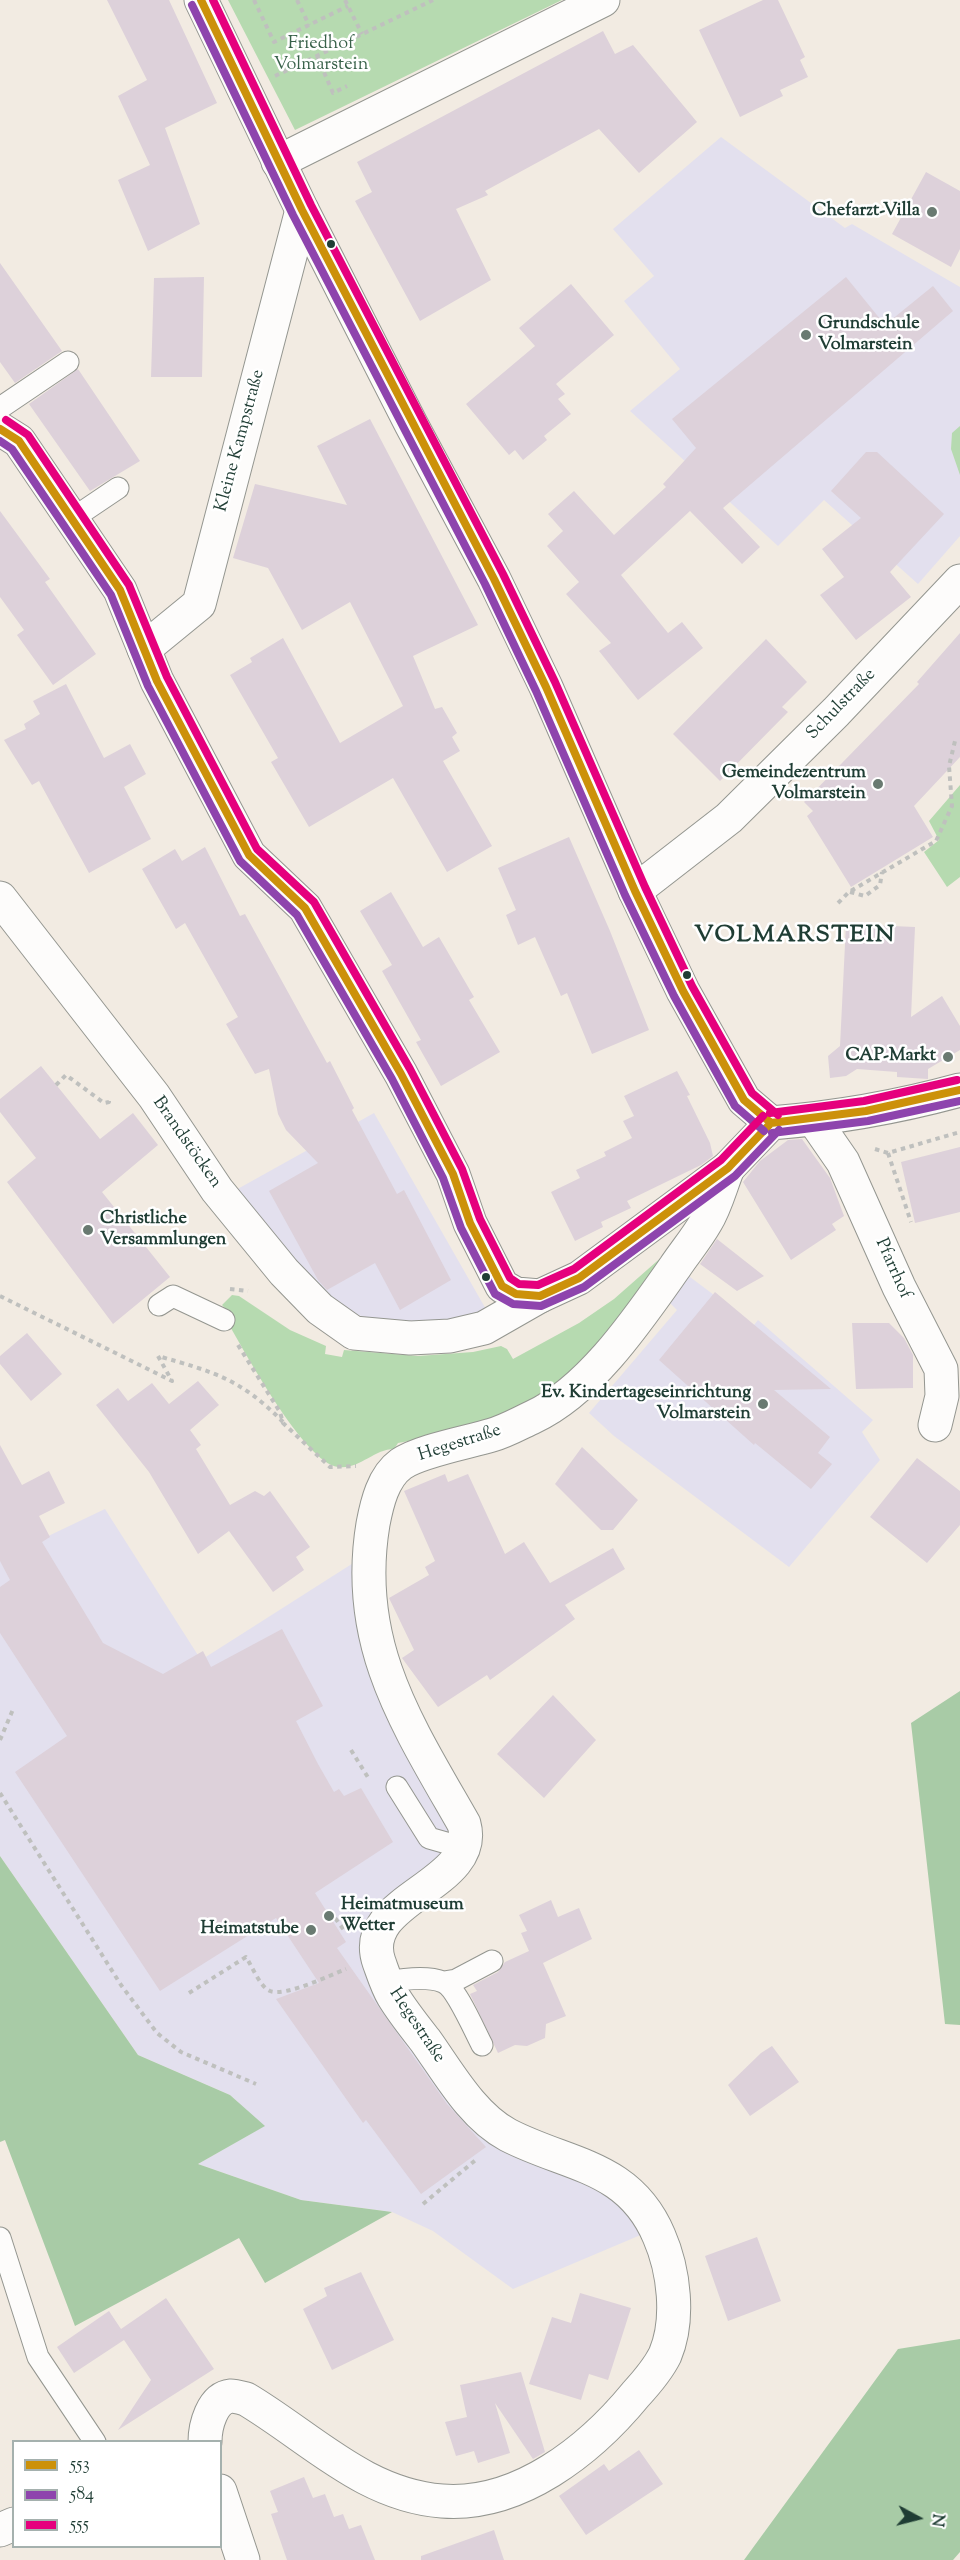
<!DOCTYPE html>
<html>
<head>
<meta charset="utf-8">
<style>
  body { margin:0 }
  #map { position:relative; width:960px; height:2560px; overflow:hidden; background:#f2ebe2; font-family:"Sorts Mill Goudy",serif }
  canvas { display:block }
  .legend { position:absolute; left:12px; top:2440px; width:210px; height:108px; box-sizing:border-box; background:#fff; border:2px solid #a5b1ae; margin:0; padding:8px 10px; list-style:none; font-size:18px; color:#1f3d34 }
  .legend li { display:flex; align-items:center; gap:12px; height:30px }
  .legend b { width:30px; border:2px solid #a5b1ae }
  .north { position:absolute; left:888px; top:2488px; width:60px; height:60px; -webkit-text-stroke:4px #fff; paint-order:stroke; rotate:97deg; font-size:16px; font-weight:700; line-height:24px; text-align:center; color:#1f3d34 }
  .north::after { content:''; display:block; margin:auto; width:21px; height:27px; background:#1f3d34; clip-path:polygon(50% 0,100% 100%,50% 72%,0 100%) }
</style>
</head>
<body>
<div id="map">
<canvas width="960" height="2560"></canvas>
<ul class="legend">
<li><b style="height:8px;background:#cc910a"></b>553</li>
<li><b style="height:8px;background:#8e44ad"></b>584</li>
<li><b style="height:8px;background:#e5007d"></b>555</li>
</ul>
<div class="north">N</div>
</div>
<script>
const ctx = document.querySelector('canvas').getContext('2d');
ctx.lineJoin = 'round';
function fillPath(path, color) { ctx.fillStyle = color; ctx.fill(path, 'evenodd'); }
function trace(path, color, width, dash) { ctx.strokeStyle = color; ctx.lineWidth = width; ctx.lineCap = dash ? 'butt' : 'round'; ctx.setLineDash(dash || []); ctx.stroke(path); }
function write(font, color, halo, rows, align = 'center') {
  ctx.font = font + ' "Sorts Mill Goudy",serif'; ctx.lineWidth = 5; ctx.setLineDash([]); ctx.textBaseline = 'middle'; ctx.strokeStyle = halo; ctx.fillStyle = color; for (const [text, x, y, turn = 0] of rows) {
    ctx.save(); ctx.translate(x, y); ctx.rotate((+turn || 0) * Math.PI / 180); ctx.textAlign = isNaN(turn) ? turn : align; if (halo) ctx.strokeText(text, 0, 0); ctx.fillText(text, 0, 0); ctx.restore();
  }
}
const built = new Path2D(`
  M721,137L845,228L852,224L960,287V536L918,584L824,500L778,546L630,411L680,369L624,301L654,276L613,229Z
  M374,1113L487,1311L461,1324H382L353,1313L331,1298L304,1273L234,1191Z
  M686,1274L754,1325L758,1320L873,1420L862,1432L880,1460L789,1567L614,1436L589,1413L677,1310L668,1301Z
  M105,1509L201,1660L358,1560L461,1844L369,1930L460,2104L583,2162L643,2234L513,2289L433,2231L392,2212L301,2200L198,2164L264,2126L230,2095L138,2055L0,1856V1559Z`);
const green = new Path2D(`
  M228,0H562L295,130Z
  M960,426V475L951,449L952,433Z
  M960,785V877L947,887L924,852L939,840L929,821Z
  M664,1255L624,1318L536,1405L447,1434L398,1443L394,1449C374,1449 359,1470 338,1467C305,1463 244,1351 227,1321L231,1315L222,1305L232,1295L239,1296L290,1330L326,1346L325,1354L342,1357L344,1350L418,1356L473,1352L501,1346L507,1349L513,1359L579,1323L614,1299Z`);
const forest = new Path2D(`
  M960,1691V2025L945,2024L911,1723Z
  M0,1856L138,2055L230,2095L265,2126L198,2164L301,2200L392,2212L265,2283L239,2238L75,2326L5,2140L0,2142Z
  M960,2339V2552L953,2560H744L898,2349Z`);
const building = new Path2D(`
  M107,0H169L217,103L165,128L200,224L148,251L118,180L150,165L118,96L147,80Z
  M763,0H778L805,57L800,60L808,77L780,90L783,96L740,117L699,30Z
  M603,31L615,54L633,45L697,122L639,173L599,129L485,191L488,195L456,209L491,280L420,321L355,201L372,192L357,162Z
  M926,172L960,191V249L951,267L892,234Z
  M0,263L62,351L15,383L0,362Z
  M204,277L202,377H151L154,278Z
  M846,277L885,325L933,286L953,311L723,508L760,547L742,564L690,511L621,575L668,633L682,622L703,648L638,700L599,651L611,643L566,594L579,582L547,546L563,531L548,514L574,491L614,535L666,487L663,484L696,448L672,419Z
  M571,284L614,335L556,384L565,394L558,399L571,414L544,436L547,440L523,460L515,450L509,455L466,404L535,346L519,328Z
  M78,369L140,461L90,491L29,404Z
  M370,419L478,625L413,656L435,709L442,707L457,733L452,737L460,751L443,761L492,846L447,872L393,778L309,827L271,762L278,758L230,675L252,662L250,658L283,638L340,743L403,706L350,602L302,630L268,568L233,558L255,484L347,505L317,446Z
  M866,452H877L944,514L890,572L911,597L856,640L820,595L844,577L822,549L861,518L831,491Z
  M0,511L50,579L45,582L96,654L53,685L17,635L24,630L0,597Z
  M960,633V757L914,806L933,837L851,887L807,816L813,811L804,802L919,684L917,682Z
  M766,639L807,682L782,707L788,712L720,781L673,734Z
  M66,684L104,758L130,744L146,774L124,787L151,839L89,873L39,781L32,785L4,740L26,729L24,724L40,714L33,701Z
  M569,837L610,931L649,1030L592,1054L567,993L561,996L535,937L518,945L506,915L516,910L498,868Z
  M205,847L240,916L245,914L327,1063L330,1061L354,1108L352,1110L397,1194L404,1190L451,1280L400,1310L375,1263L327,1290L318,1280L269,1191L318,1163L286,1130L278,1114L269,1069L255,1074L226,1024L238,1017L185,923L176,929L142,869L175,849L182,861Z
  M391,892L423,947L439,937L474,997L469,1000L500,1052L441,1086L416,1042L421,1040L382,971L392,965L360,911Z
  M846,924L915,927L911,1017L942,996L960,1026V1050L928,1069V1079L897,1077V1072L857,1069L846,1076L830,1078L828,1056L840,1046Z
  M41,1066L100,1139L133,1113L158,1145L102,1192L170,1277L113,1324L7,1182L36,1158L0,1112V1099Z
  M677,1071L690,1095L687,1096L710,1143L713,1156L701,1165L627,1201L631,1208L601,1222L603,1227L575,1241L551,1192L580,1178L576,1170L606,1156L604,1152L632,1138L623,1121L634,1116L624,1096Z
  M802,1139L830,1178L844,1216L832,1224L836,1230L791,1260L743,1182L760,1161L788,1140Z
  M960,1147V1212L915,1223L901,1162Z
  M717,1239L764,1276L737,1291L700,1264Z
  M715,1292L831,1389L774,1390L830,1437L818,1453L832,1464L811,1489L755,1443L754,1445L659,1360Z
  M852,1323H889L904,1338L913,1355V1388L856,1389Z
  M27,1333L62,1374L31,1401L0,1364V1356Z
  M198,1381L219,1405L190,1430L201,1445L196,1449L230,1505L255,1491L264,1496L270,1491L310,1547L296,1557L304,1570L273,1592L229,1531L198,1554L149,1472L96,1405L118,1388L128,1401L152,1383L169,1404Z
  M0,1445L22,1485L49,1471L65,1503L39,1516L50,1537L42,1542L103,1643L163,1674L203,1651L211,1667L282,1629L323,1706L296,1721L318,1764L334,1792L339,1789L344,1796L361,1788L393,1842L315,1893L346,1942L337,1948L447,2104L486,2147L421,2194L366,2120L363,2123L276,1999L319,1983L276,1918L160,1991L15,1772L67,1736L0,1633V1587L10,1580L0,1561Z
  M582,1447L638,1500L613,1530H601L555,1484Z
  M917,1458L960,1491V1525L927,1563L870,1517Z
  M445,1474L448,1482L468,1474L505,1554L524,1542L550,1583L613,1548L625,1569L565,1605L575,1619L490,1680L487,1675L438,1707L402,1658L414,1650L389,1598L429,1575L425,1567L435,1561L404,1491Z
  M553,1695L596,1740L544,1798L497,1754Z
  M551,1900L558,1917L579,1908L592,1939L543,1963L566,2016L546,2024L545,2038L527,2046L515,2045L498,2053L470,1994L477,1991L473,1985L498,1972L505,1962L529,1951L521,1933L527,1931L519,1915Z
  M772,2046L799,2082L750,2116L728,2085L761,2053Z
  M757,2237L781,2301L728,2321L705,2256Z
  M361,2272L394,2340L332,2370L303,2309L327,2296L324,2288Z
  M580,2293L631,2308L608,2380L589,2374L581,2400L529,2384L552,2317L571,2323Z
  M166,2298L214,2369L118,2430L151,2380L124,2340L74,2373L57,2347L109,2311L121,2329Z
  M521,2372L545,2452L533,2459L495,2403L510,2453L478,2463L474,2451L456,2456L445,2422L467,2417L460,2385Z
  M639,2450L663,2484L586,2535L559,2496L604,2464L609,2471Z
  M304,2477L313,2498L325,2494L334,2517L343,2514L349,2529L361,2525L375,2560H287L271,2514L278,2512L270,2491Z
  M494,2530L504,2560H421V2556Z`);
const path = new Path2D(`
  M254,0L274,42L348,6
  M297,0L309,25
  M345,0L362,34
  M317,56L333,93L347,86
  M275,76L433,0
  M850,892L865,896L880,885L882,872
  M838,903L849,892L936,841L952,806L949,766L955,741
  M56,1085L66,1075L104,1103L109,1102V1097
  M875,1149L888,1153L960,1132
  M888,1153L911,1222
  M230,1289L248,1291
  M0,1296L172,1381L158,1356C214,1372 241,1379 283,1422
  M238,1345L280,1412L283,1423L330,1467L356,1466
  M0,1740L14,1707
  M351,1750L369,1779
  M0,1793L121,1985L157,2033L181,2052L256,2084
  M329,1916L332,1914L344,1930
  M189,1993L246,1957C252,1966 260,1987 270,1991C285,1997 331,1975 346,1969
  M423,2204L478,2158`);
const lane = new Path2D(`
  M0,408L68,362
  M72,519L118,488
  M159,1305L173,1296L224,1320
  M397,1787L429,1838L464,1848
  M387,1982C403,1979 428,1976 443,1982C456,1987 475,2032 482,2045
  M444,1982L456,1980L492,1961
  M0,2238L38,2357L95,2442`);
const street = new Path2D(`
  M278,162L603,0
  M144,649L199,604L302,210
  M635,891L729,818L836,712L960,581
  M0,898L154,1096L217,1190L284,1272L320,1309L354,1333L410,1338L450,1336L484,1328L540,1296
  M814,1120L843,1162L899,1287L941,1369L942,1396L935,1425
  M205,2442C205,2426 212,2398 231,2396C235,2396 242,2398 246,2399C310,2437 364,2495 442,2501C519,2507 590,2450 636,2394C647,2382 658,2369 665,2355C680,2320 674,2270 659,2236C629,2165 568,2166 508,2135C472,2116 448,2072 425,2040C414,2026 402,2011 393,1996C387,1986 383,1973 379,1962C357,1898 481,1886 464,1824C407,1724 353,1644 373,1524C377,1503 383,1477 401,1464C419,1451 469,1442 492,1435C506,1431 520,1423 533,1417C591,1390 639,1318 675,1267C685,1252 697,1238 706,1222C716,1206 721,1185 728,1168
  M220,2491L243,2560
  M0,2530L14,2524`);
const secondary = new Path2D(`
  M201,0L302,210L411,424L494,579L546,687L635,891L683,991L744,1100L771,1123
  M0,429L19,441L120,590L157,681L249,855L305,908L401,1074L453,1174L470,1223L502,1286L516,1294L540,1296L579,1278L728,1168L771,1123
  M771,1123C835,1118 898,1107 960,1090`);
const bus1 = new Path2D(`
  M201,0L302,210L494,579L546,687L635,891L683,991L744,1100L771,1123
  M0,429L19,441L120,590L157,681L249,855L305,908L401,1074L453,1174L470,1223L502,1286L516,1294L540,1296L579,1278L728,1168L771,1123
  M771,1123L866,1111L960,1090`);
const bus2 = new Path2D(`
  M192,5L293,215L485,584L536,691L625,895L674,996L735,1106L764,1131
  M0,441L12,449L111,595L148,686L240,861L297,915L392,1079L443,1178L461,1228L495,1294L513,1304L541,1306L584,1287L735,1176L779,1130
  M772,1133L868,1121L960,1101`);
const bus3 = new Path2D(`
  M213,0L311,205L503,574L555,682L645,887L692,986L752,1093L778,1115
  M6,420L28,435L129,585L167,677L257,849L314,902L410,1069L462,1169L480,1219L510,1278L519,1284L538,1285L574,1269L721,1160L763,1116
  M770,1113L864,1101L957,1080`);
const markers = [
  [932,212,6,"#697a71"],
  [331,244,5,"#1f3d34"],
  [806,335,6,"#697a71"],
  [878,784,6,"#697a71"],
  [687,975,5,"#1f3d34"],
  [948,1057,6,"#697a71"],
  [88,1230,6,"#697a71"],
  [486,1277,5,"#1f3d34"],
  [763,1404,6,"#697a71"],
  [329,1916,6,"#697a71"],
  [311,1930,6,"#697a71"]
];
const parkNames = [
  ["Friedhof",321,45],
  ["Volmarstein",321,66]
];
const poiNames = [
  ["Chefarzt-Villa",920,212],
  ["Grundschule",818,325,"left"],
  ["Volmarstein",818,346,"left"],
  ["Gemeindezentrum",866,774],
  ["Volmarstein",866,795],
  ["CAP-Markt",936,1057],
  ["Christliche",100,1220,"left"],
  ["Versammlungen",100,1241,"left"],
  ["Ev. Kindertageseinrichtung",751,1394],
  ["Volmarstein",751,1415],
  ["Heimatmuseum",341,1906,"left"],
  ["Wetter",341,1927,"left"],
  ["Heimatstube",299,1930]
];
const streetNames = [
  ["Kleine Kampstraße",241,441,-75],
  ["Schulstraße",842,705,-46],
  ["Brandstöcken",186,1143,55],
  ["Pfarrhof",892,1269,66],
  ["Hegestraße",460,1444,-18],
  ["Hegestraße",416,2026,56]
];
const districtNames = [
  ["VOLMARSTEIN",795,937]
];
fillPath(built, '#e3e0ee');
fillPath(green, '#b6dab0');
fillPath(forest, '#a8cba6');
fillPath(building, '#ddd1da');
trace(lane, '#949690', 23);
trace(street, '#949690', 35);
trace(secondary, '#949690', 35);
trace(path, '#bfc0be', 4, [4.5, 4.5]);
trace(lane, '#fdfcfb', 21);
trace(street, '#fdfcfb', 33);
trace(secondary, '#fdfcfb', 33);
trace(bus1, '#cc910a', 8);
trace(bus2, '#8e44ad', 8);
trace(bus3, '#e5007d', 8);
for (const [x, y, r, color] of markers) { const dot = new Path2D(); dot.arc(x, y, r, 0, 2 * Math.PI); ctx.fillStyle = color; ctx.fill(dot); trace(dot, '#fff', 2); }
write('18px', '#386149', '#fff', parkNames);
write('bold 18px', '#1f3d34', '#fff', poiNames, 'right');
write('18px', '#1f3d34', '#fff', streetNames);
ctx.letterSpacing = '1.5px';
write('bold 24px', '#1f3d34', '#fff', districtNames);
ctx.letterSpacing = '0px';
</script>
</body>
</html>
